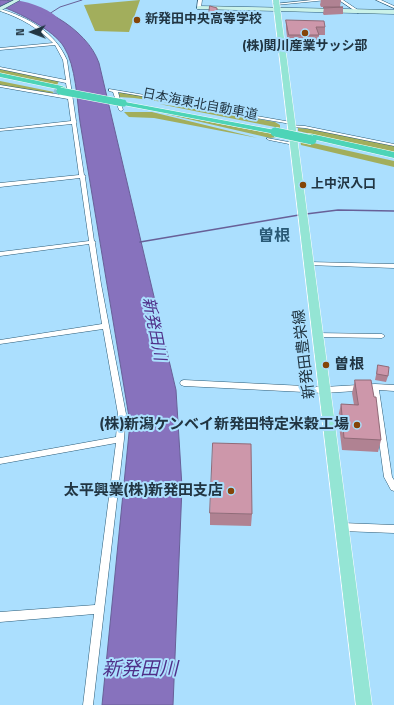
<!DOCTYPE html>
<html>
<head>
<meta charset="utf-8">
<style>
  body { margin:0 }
  #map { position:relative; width:394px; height:705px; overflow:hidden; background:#abdffe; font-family:"Titillium Web",sans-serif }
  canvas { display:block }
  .north { position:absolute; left:12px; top:12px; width:40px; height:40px; -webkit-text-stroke:3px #abdffe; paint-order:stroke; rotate:269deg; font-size:11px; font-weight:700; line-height:16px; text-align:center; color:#213542 }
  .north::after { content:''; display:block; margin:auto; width:14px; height:18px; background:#213542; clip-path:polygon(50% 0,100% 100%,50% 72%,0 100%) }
</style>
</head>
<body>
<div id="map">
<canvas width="394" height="705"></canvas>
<div class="north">N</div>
</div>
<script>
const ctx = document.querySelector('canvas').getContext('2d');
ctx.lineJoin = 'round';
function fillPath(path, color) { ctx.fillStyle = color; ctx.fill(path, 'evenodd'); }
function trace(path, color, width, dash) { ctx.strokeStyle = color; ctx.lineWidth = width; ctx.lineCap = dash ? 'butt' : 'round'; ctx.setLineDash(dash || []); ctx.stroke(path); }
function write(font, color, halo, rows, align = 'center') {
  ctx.font = font + ' "Titillium Web","Noto Sans JP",sans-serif'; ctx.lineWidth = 4; ctx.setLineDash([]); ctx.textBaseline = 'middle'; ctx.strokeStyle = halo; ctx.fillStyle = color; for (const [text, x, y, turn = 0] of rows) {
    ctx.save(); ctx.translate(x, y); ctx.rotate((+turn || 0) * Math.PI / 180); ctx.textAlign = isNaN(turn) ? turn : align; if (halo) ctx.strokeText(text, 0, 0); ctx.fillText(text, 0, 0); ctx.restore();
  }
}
const green = new Path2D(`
  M140,0L129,32L95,31L84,5Z
  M0,69L59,81L57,85L51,84L0,73Z
  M0,81L54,92L51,94L0,85Z
  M117,93H129L237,112L134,98L119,97Z
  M159,104L225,113L275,122L280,125V128Z
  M124,112H152L258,138L154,118L129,117Z
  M162,113L279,135L277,137L270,138Z
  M298,128L312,129L394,146V153L298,131Z
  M300,140L394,161V167L301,145Z`);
const water = new Path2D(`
  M0,0C36,0 87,28 99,63L176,390L182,487L173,705H102L130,423L80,122C77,101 76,66 64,47C54,30 18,12 0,6Z`);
const streamFar1 = new Path2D(`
  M49,14L60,7L82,0`);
const stream = new Path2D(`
  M306,214L338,210L394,211
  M140,242L299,215`);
const river = new Path2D(`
  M9,0C25,0 46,7 58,18L53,19L30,7Z`);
const streetTunnel = new Path2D(`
  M55,93L59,85`);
const street = new Path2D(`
  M198,0H202L201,8L199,9L197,8Z
  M312,0H327L276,5L274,4Z
  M339,0H343L361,12L358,13Z
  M376,0H381L394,6V8Z
  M0,9C28,17 55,32 67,60L76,121L77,122L76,123L84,175L86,176L85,177L94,241L96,242L95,243L101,284L126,414L124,439L93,705H83L94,614L0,622V612L95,605L116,443L0,464V458L116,437L118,414L103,329L0,344V340L102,324L89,244L0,256V252L89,241L80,178L0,187V183L79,175L72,124L0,131V129L71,121L68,99L0,87V85L68,96L66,83L0,69V67L66,80L63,60L55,45L0,50V48L53,43C38,28 21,18 0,11Z
  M109,89L240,111L245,114L291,122L293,123L291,124L244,116L239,113L118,92L123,110L121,111L119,110L113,92L109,91Z
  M290,125L305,126L394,144V146L305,128L292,127H290Z
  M267,138L294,143L296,144L294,145L269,140L267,139Z
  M309,262L394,264V268L307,265L306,264Z
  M315,333L382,334L385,336L382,338L317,337H315L314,335Z
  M184,380L324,387L375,384L394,385V391L379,390L392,477L394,480V491L391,490L384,477L372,390L324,393L184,386L181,385L180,383L181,381Z
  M342,523L394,525V533L342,531L339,530L338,527L339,524Z`);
const secondary = new Path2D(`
  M14,0H20L0,11V7Z
  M199,6L394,10V14L197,9V7Z`);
const primary = new Path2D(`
  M273,0H279L372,705H356Z`);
const highway = new Path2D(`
  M0,73L62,86L66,88L62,90L0,77Z
  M120,101L275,130L279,132L275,134L123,105L119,103Z
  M308,134H311L394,152V158L308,138L307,136Z`);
const highwayBridgeFar1 = new Path2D(`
  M60,91L123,103`);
const highwayBridge = new Path2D(`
  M275,132L312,140`);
const wall = new Path2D(`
  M321,0H341L340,7H343V14L324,15L323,14L324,7H321L320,5Z
  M217,8V21H209V14Z
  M286,20L325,27V35H319L318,44H288L286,29Z
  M378,365L388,376L386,382L375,380Z
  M355,380L381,440L378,452L342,450L338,417L341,404L354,405L352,393Z
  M210,513L252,514L251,526L210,525Z`);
const building = new Path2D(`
  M210,6L217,8V14H209Z
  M324,7H343L324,8Z
  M286,20L324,21L325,27H316L319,35H289Z
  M378,365L389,367L388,376L377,374Z
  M355,380H371L374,397H376L381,440L344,438L341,404L358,405Z
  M213,443L251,444L252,514L210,513Z`);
const markers = [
  [137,20,4,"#844408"],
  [305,33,4,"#844408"],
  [303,185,4,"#844408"],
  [326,365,4,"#844408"],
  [357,425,4,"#844408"],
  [231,491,4,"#844408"]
];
const farPoinames = [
  ["新発田中央高等学校",145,20],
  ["(株)関川産業サッシ部",305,47,"center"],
  ["上中沢入口",311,185]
];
const farStreetnames = [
  ["日本海東北自動車道",200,105,11]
];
const streetNames = [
  ["新発田豊栄線",305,354,-97]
];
const poiNames = [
  ["曽根",334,365,"left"],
  ["(株)新潟ケンベイ新発田特定米穀工場",349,425],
  ["太平興業(株)新発田支店",223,491]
];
const neighbourhoodNames = [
  ["曽根",274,237]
];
const waterNames = [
  ["新発田川",153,329,79]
];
const nearWaternames = [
  ["新発田川",140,670]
];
fillPath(green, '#a2ae5c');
fillPath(water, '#8772bd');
trace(water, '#686098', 1);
trace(streamFar1, '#686098', 1);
trace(stream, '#686098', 1.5);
fillPath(river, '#8772bd');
trace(streetTunnel, '#8fbdd8', 4, [4, 2]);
trace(street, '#2b5b77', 1);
trace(secondary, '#2b5b77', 1);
trace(primary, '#fff', 1);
trace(highway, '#fff', 1);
fillPath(street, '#fff');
fillPath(secondary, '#caf2e9');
fillPath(primary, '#94e5d4');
fillPath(highway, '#4dd4b7');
trace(highwayBridgeFar1, '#fff', 8, []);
trace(highwayBridge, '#fff', 10, []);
trace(highwayBridgeFar1, '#4dd4b7', 7);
trace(highwayBridge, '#4dd4b7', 9);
fillPath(wall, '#b08292');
fillPath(building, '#cd97aa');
trace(building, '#906a77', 1);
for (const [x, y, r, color] of markers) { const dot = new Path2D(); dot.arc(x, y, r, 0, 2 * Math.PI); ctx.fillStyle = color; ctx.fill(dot); trace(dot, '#abdffe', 1.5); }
write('bold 13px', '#213542', '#abdffe', farPoinames, 'left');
write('13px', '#213542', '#abdffe', farStreetnames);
write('15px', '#213542', '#abdffe', streetNames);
write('bold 15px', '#213542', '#abdffe', poiNames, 'right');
write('bold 16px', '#295975', '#abdffe', neighbourhoodNames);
write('italic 16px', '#4f2f88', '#abdffe', waterNames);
write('italic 19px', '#4f2f88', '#abdffe', nearWaternames);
</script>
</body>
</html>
